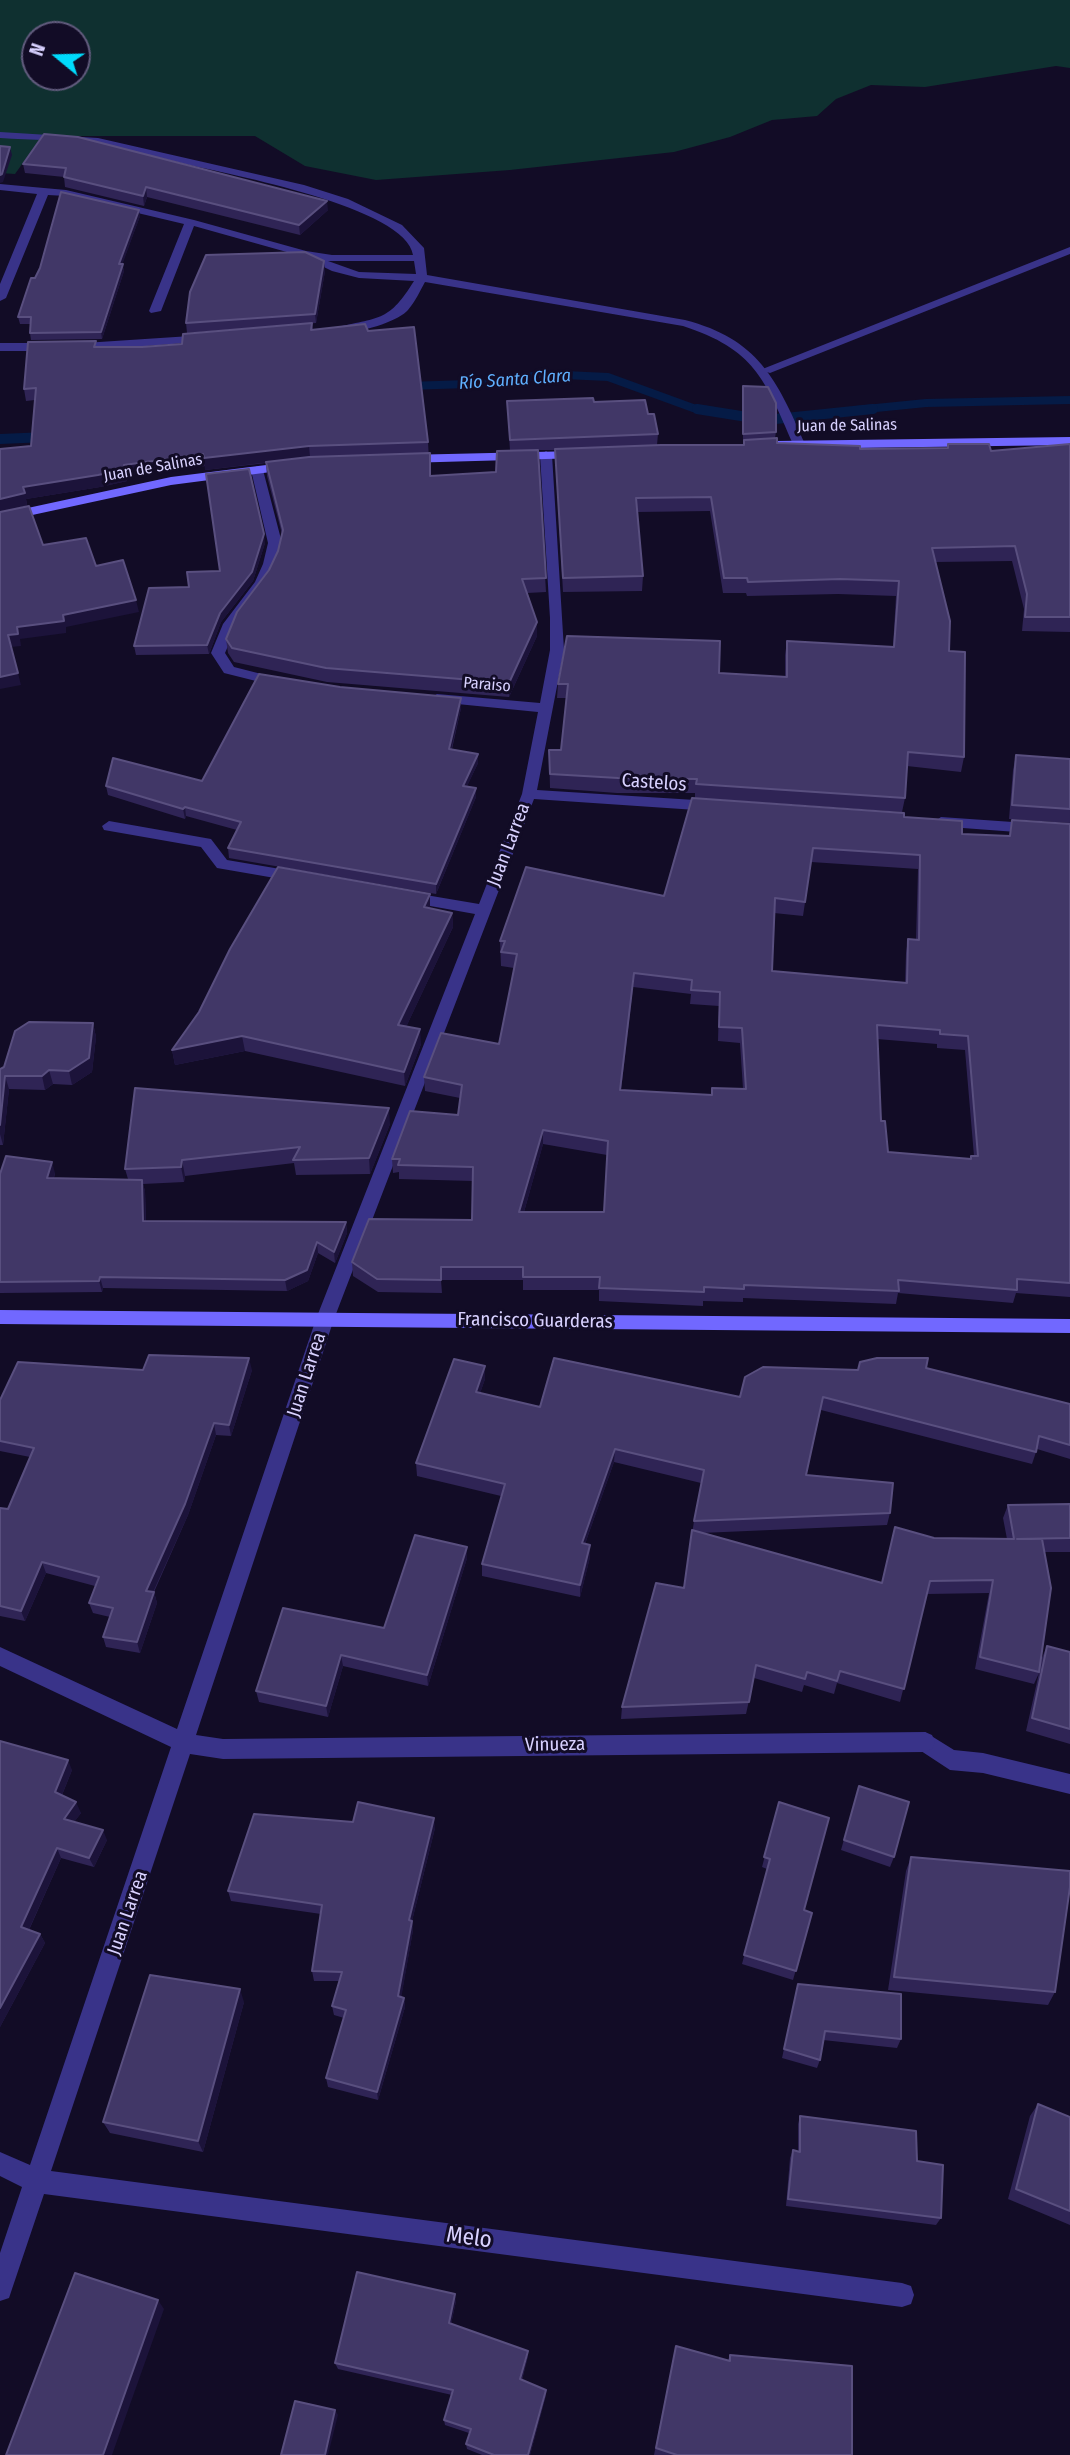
<!DOCTYPE html>
<html>
<head>
<meta charset="utf-8">
<style>
  body { margin:0 }
  #map { position:relative; width:1070px; height:2455px; overflow:hidden; background:#120c26; font-family:"Fira Sans Condensed",sans-serif }
  canvas { display:block }
  .north { position:absolute; left:21px; top:21px; width:70px; height:70px; box-sizing:border-box; background:#120c26; border:2px solid #615b7d; border-radius:50%; rotate:289deg; font-size:19px; font-weight:700; line-height:28px; text-align:center; color:#d8d1ff }
  .north::after { content:''; display:block; margin:auto; width:24px; height:32px; background:#00dbfc; clip-path:polygon(50% 0,100% 100%,50% 72%,0 100%) }
</style>
</head>
<body>
<div id="map">
<canvas width="1070" height="2455"></canvas>
<div class="north">N</div>
</div>
<script>
const ctx = document.querySelector('canvas').getContext('2d');
ctx.lineJoin = 'round';
function fillPath(path, color) { ctx.fillStyle = color; ctx.fill(path, 'evenodd'); }
function trace(path, color, width, dash) { ctx.strokeStyle = color; ctx.lineWidth = width; ctx.lineCap = dash ? 'butt' : 'round'; ctx.setLineDash(dash || []); ctx.stroke(path); }
function write(font, color, halo, rows, align = 'center') {
  ctx.font = font + ' "Fira Sans Condensed",sans-serif'; ctx.lineWidth = 6; ctx.setLineDash([]); ctx.textBaseline = 'middle'; ctx.strokeStyle = halo; ctx.fillStyle = color; for (const [text, x, y, turn = 0] of rows) {
    ctx.save(); ctx.translate(x, y); ctx.rotate((+turn || 0) * Math.PI / 180); ctx.textAlign = isNaN(turn) ? turn : align; if (halo) ctx.strokeText(text, 0, 0); ctx.fillText(text, 0, 0); ctx.restore();
  }
}
const green = new Path2D(`
  M0,0H1070V68L1056,66L925,87L871,85L836,99L817,116L772,120L730,137L674,152L510,170L376,180L305,166L255,136H60L40,139L15,174L0,173ZM35,35H77V77H35Z`);
const streamFar1 = new Path2D(`
  M407,386L499,383L543,374L608,377L693,408L708,410
  M856,410L926,403L1070,400`);
const stream = new Path2D(`
  M697,409L766,420L873,409
  M0,439L47,437`);
const lane = new Path2D(`
  M1070,247V254L770,373L760,370Z
  M925,1732L954,1750L983,1753L1070,1774V1794L983,1773L950,1770L918,1749L915,1742L918,1735Z`);
const street = new Path2D(`
  M0,132L98,138L304,185L348,199L402,225L424,248L427,275L685,320C758,339 777,379 805,444L799,448L793,444C765,379 754,349 683,326L425,282C420,291 415,302 408,310C398,322 348,338 336,329L338,327C381,317 389,321 414,281L359,278L332,271L301,256L194,226L161,311L151,313L149,311L184,224L66,196L48,195L6,298L0,301V284L37,194L0,190V184L66,190L194,220L306,251L332,255H413C407,207 227,174 185,164C156,157 126,148 96,144C65,140 32,140 0,138ZM328,261H414L416,274L359,272Z
  M206,335L212,339L210,341L84,351H0V343H84Z
  M546,451L552,455L564,650L537,790L711,801L718,806L711,811L534,799L334,1319L196,1735L223,1739L925,1732L932,1735L935,1742L932,1749L925,1752L223,1759L190,1754L51,2171L902,2283L911,2286L914,2295L911,2304L902,2307L44,2194L12,2289L9,2298L0,2301V2253L22,2187L0,2176V2152L30,2165L171,1747L0,1666V1647L177,1729L316,1319L475,914L408,902L400,897L408,892L479,904L522,794L538,712L437,702L430,698L437,694L540,703L550,650V618L540,455Z
  M257,466L263,470L282,543L277,564L268,583L237,625L225,653L234,667L285,680V686L280,687L224,673L211,653L223,624L255,582L263,564L268,543L251,470Z
  M941,817L1070,826V836L936,826L934,822Z
  M109,821L211,839L227,860L298,872L306,877L298,882L217,868L201,847L104,830L102,826Z`);
const secondary = new Path2D(`
  M1070,437V445L776,449L770,445L776,441Z
  M577,451L581,452V458L405,463L399,459L405,455Z
  M290,462L296,466L294,469L171,485L0,522V514L171,477Z
  M0,1310L1070,1319V1333L0,1324Z`);
const wall = new Path2D(`
  M44,134L328,210L300,235L147,197L144,206L65,187L64,177L25,173L23,164Z
  M140,216L122,264L124,271L102,339L31,340L30,333L31,324H20L18,317L35,278Z
  M325,271L316,323L187,333L186,323Z
  M312,323L313,330L368,331L428,442L430,476L496,472L510,451L507,401L594,402L648,414L658,434L657,445H743V386L776,432L775,438L777,443L860,449L947,448L948,444L991,451L1070,444V632L1022,631L1024,609L1012,561L935,562L964,757L961,772L907,766L905,798L902,812L695,798V793H617L550,788L549,750H561L566,698H557L558,684L719,673L785,677V655L787,641L893,647L896,596L838,594L747,596L746,593H723L710,511L637,512L643,576L642,591L563,592L555,450H538L546,592L527,593L537,622V636L509,697L327,682L234,662L228,653L226,639L269,570L278,551L282,534L267,476L266,463L205,470V466L126,476L127,481L100,487L26,499L27,505L0,512L31,446L35,400L26,401L24,389L97,347H142L182,344Z
  M265,543L253,581L221,622L209,654L136,655L134,646L189,587L220,571Z
  M461,708L452,749L478,754V763L467,786L476,788V797L436,894L229,858L228,848L237,830L186,816L185,819L108,795L106,786L202,781Z
  M1016,755L1070,759V823L1009,819L1013,770Z
  M904,817L962,834L1009,836L1012,820L1070,824V1297L1016,1293L1013,1303L898,1293L896,1304L743,1298V1302L703,1301V1306L599,1301V1290H523V1280H441L442,1293L378,1292L353,1276L352,1262L472,1220L473,1181L399,1179V1172L393,1173L392,1159L458,1115L460,1098L425,1091L424,1077L499,1044L514,968L501,966L500,941L664,896ZM811,862L918,869L916,940L908,939L906,953L905,983L772,971L774,913L803,916ZM633,987L691,994L690,1004L719,1006L718,1041L740,1043L743,1089L712,1088L711,1095L621,1090ZM877,1039L937,1044V1048L965,1050L974,1156H971L970,1159L888,1152L881,1121ZM543,1144L607,1155L604,1212H524Z
  M430,894V909L452,913L453,927L406,1027L421,1044L405,1086L245,1051L175,1065L172,1050Z
  M93,1023L96,1037L92,1072L72,1085L53,1084L45,1090L9,1089L3,1145H0V1069Z
  M390,1124L370,1174L296,1175L294,1163L185,1176L184,1182L143,1184L145,1191L146,1221L346,1222L347,1233L335,1263L318,1253L308,1281L287,1291L103,1288L102,1292L0,1293V1174L55,1173L54,1178L128,1179L125,1169Z
  M485,1366V1379L480,1393L540,1407L740,1397L858,1370L926,1368L1070,1404V1459L1037,1449L1032,1464L821,1410L806,1475L890,1513L887,1525L701,1533L881,1583L934,1538L1007,1539L1003,1518L1008,1505L1070,1504V1552H1045L1039,1669L1041,1660L1047,1646L1070,1652V1744L1026,1731L1039,1673L1034,1684L975,1669L989,1593L927,1594L900,1702L837,1683L834,1694L804,1685L802,1692L754,1678L746,1714L621,1719L622,1707L684,1588L694,1521L701,1483L614,1462L585,1544L590,1557L580,1597L482,1576V1564L501,1496L417,1476L416,1463Z
  M143,1370H252L231,1436L216,1435L188,1515L154,1592L157,1603L140,1653L106,1647L103,1637L110,1617L93,1613L89,1603L95,1586L46,1573L25,1621L0,1616V1508L8,1509L30,1457L0,1451V1400Z
  M467,1558L428,1686L343,1666L328,1717L259,1702L256,1691L384,1628Z
  M0,1741L72,1770L62,1795L81,1813L74,1822L107,1840L94,1867L61,1858L29,1930L40,1934L45,1943L0,2027Z
  M859,1786L894,1857L890,1867L841,1850Z
  M779,1802L804,1910L812,1913L793,1980L742,1964L767,1869L762,1867Z
  M435,1828L412,1921L413,1930L401,1997L404,1998L405,2007L378,2100L328,2087L326,2078L344,2018L334,2015L332,2006L339,1981H314L312,1971L321,1914L231,1901L228,1891Z
  M911,1857L1055,1992L1048,2005L888,1990L906,1871Z
  M798,1984L901,2039L897,2048L823,2040L820,2060L817,2068L782,2058Z
  M244,2002L203,2152L110,2133L103,2122Z
  M1038,2104L1070,2117V2225L1008,2199L1030,2116Z
  M800,2116L917,2161L941,2218L936,2225L786,2206L790,2158L793,2150L798,2151V2124Z
  M456,2301L451,2324L528,2356L522,2380L546,2395L530,2455H482L467,2449L466,2444L469,2433L445,2425L444,2420L452,2395L338,2369L335,2363Z
  M674,2354L728,2360L730,2355L852,2455H654Z`);
const shadedWall = new Path2D(`
  M10,147L12,155L3,182L0,183V175Z
  M146,187L147,197L144,206L143,196Z
  M327,201L328,210L300,235L299,225Z
  M139,210L140,216L120,271L119,264Z
  M324,261L325,271L316,323L315,314Z
  M123,264L124,271L102,339L101,332Z
  M309,446L310,457L205,470L204,458Z
  M203,454L205,466L126,476L127,481L100,487L26,499L27,505L0,512V499L23,487L124,465Z
  M264,534L265,543L253,581L221,622L209,654L207,645L220,613Z
  M136,600L139,612L66,627V633L20,639L21,646L11,647L8,635L17,627L63,615Z
  M537,622V636L509,697V683Z
  M18,673L21,685L0,689V677Z
  M461,698V708L449,759V749Z
  M478,754V763L463,795V786Z
  M476,788V797L436,894V884Z
  M185,807L186,816L185,819L183,809Z
  M430,894V909L424,907Z
  M452,913L453,927L400,1040L398,1025Z
  M634,973L633,987L619,1104L620,1090Z
  M93,1023L96,1037L92,1072L72,1085L69,1071Z
  M420,1029L421,1044L405,1086L404,1072Z
  M242,1036L245,1051L175,1065L172,1050Z
  M49,1070L53,1084L45,1090L42,1076Z
  M5,1076L9,1089L3,1145L0,1134V1125Z
  M389,1108L390,1124L370,1174L369,1158Z
  M543,1130V1144L520,1226L519,1212Z
  M182,1160L185,1176L184,1182L181,1167Z
  M52,1162L55,1173L50,1189L47,1178Z
  M142,1180L145,1191L146,1232L143,1221Z
  M346,1222L347,1233L335,1263L334,1252Z
  M317,1242L318,1253L308,1281L287,1291L285,1280Z
  M100,1277L103,1288L102,1292L99,1281Z
  M249,1358L252,1370L231,1436L229,1425Z
  M485,1366V1379L476,1405V1392Z
  M214,1423L216,1435L188,1515L149,1601L146,1591Z
  M615,1449L614,1462L581,1555L582,1543Z
  M590,1545V1557L580,1597V1585Z
  M467,1547V1558L428,1686L427,1675Z
  M42,1562L46,1573L25,1621L21,1611Z
  M154,1592L157,1603L140,1653L137,1642Z
  M341,1655L343,1666L328,1717L326,1706Z
  M68,1760L72,1770L59,1802L55,1792Z
  M76,1802L81,1813L69,1829L64,1819Z
  M434,1818L435,1828L412,1921L413,1930L400,2005L398,1996L409,1920Z
  M103,1830L107,1840L94,1867L89,1858Z
  M57,1848L61,1858L26,1936L21,1927Z
  M40,1934L45,1943L0,2027V2008Z
  M240,1989L244,2002L203,2152L198,2141Z
  M404,1998L405,2007L378,2100L377,2092Z
  M455,2294L456,2301L450,2329L449,2323Z
  M158,2300L164,2309L112,2455H103Z
  M528,2351V2356L520,2385V2379Z
  M546,2390V2395L530,2455H528Z
  M335,2410L338,2415L328,2455H325Z`);
const building = new Path2D(`
  M44,134L78,137L327,201L299,225L146,187L143,196L64,177L66,168L23,164Z
  M0,146L10,147L2,174L0,175Z
  M61,192L139,210L119,264H123L101,332L30,333L31,317H18L31,278H35L40,268Z
  M305,252L324,261L315,314L186,323L190,292L206,255Z
  M312,323L311,330L365,324L368,331L414,327L428,442L309,446L204,458L203,454L124,465L125,469L98,475L23,487L25,493L0,499V449L31,446L36,388L24,389L28,342L96,341L94,347H142L182,344L183,334Z
  M743,386L768,387L776,403V432L743,434Z
  M593,398L594,402L645,400L648,414H654L658,434L510,440L507,401Z
  M777,438V443L860,446V449L948,448V444H989L991,451L1070,444V617H1025L1027,594L1015,546L932,548L950,621L949,651L965,652L964,757L908,752L905,798L696,784L697,779L618,778L550,774L549,750H561L568,684H558L567,636L720,641L719,673L787,677V641L894,647L899,581L840,579L748,582L747,578H724L711,497L636,498L643,576L563,578L555,449L661,445H744V440Z
  M538,450L546,578L522,579L537,622L509,683L326,668L232,648L226,639L237,612L269,570L278,551L283,530L266,462L309,457L430,453V476L496,472L497,451Z
  M249,469L264,534L252,572L220,613L207,645L134,646L149,588L189,587L187,572L220,571L206,474Z
  M29,506L43,545L86,538L96,566L123,560L136,600L63,615L64,621L17,627L18,634L8,635L18,673L0,677V512Z
  M259,674L340,687L461,698L449,749L478,754L463,786L476,788L436,884L228,848L241,822L185,807L183,809L106,786L113,758L202,781Z
  M1016,755L1070,759V809L1012,805Z
  M692,798L904,813V817L962,821V834L1010,836L1012,820L1070,824V1283L1017,1279V1290L898,1280L899,1291L744,1285V1289L704,1287V1292L599,1288L600,1277H523V1267H441V1280L377,1279L352,1262L369,1219L472,1220L473,1167L398,1165L400,1159H392L410,1111L458,1115L462,1085L424,1077L441,1033L499,1044L517,954L501,952L505,941H500L526,867L664,896ZM813,848L920,855L919,940L908,939L907,983L772,971L775,898L805,902ZM634,973L692,980L691,990L720,992L719,1027L742,1028L746,1089L712,1088V1095L620,1090ZM877,1025L940,1030V1034L968,1036L978,1156H971V1159L888,1152L885,1121H881ZM543,1130L608,1141L604,1212H519Z
  M278,867L430,894L424,907L452,913L398,1025L420,1029L404,1072L242,1036L172,1050L199,1012L230,949Z
  M29,1022L93,1023L89,1058L69,1071L49,1070L42,1076H5L0,1125V1069L4,1067L15,1031Z
  M135,1088L389,1108L369,1158L293,1160L300,1147L182,1160L181,1167L125,1169Z
  M6,1156L52,1162L47,1178L142,1180L143,1221L346,1222L334,1252L317,1242L307,1270L285,1280L100,1277L99,1281L0,1282V1174Z
  M149,1355L249,1358L229,1425L214,1423L185,1504L146,1591L154,1592L137,1642L103,1637L113,1608L89,1603L99,1577L42,1562L21,1611L0,1606V1508L8,1509L34,1448L0,1441V1400L18,1362L143,1370Z
  M554,1358L740,1397L745,1377L763,1367L858,1370L860,1362L877,1358H928L926,1368L1070,1404V1445L1039,1436L1036,1452L823,1397L806,1475L893,1483L890,1513L694,1521L704,1470L615,1449L582,1543L590,1545L580,1585L482,1564L505,1484L416,1463L454,1359L485,1366L476,1392L540,1407Z
  M1070,1504V1538L1017,1539H1042L1051,1588L1039,1672L980,1657L993,1580L930,1581L904,1689L840,1671L837,1681L807,1672L805,1679L756,1665L749,1702L622,1707L656,1583L684,1588L692,1530L882,1583L895,1527L934,1538L1014,1539L1008,1505Z
  M415,1535L467,1547L427,1675L341,1655L326,1706L256,1691L283,1608L384,1628Z
  M1047,1646L1070,1652V1729L1032,1718Z
  M0,1741L68,1760L55,1792L76,1802L64,1819L103,1830L89,1858L57,1848L21,1927L40,1934L0,2008Z
  M859,1786L909,1802L894,1857L844,1840Z
  M358,1802L434,1818L409,1920L412,1921L398,1996L404,1998L377,2092L326,2078L346,2010L332,2006L342,1972L312,1971L322,1905L228,1891L254,1814L353,1822Z
  M779,1802L829,1818L804,1910L812,1913L796,1971L744,1955L770,1859L764,1857Z
  M911,1857L1070,1871V1887L1055,1992L894,1977Z
  M150,1975L240,1989L198,2141L103,2122Z
  M798,1984L901,1994V2039L825,2031L820,2060L784,2049Z
  M1038,2104L1070,2117V2211L1016,2189Z
  M800,2116L916,2131L917,2161L943,2165L941,2218L788,2199L793,2150L800,2152Z
  M357,2272L455,2294L449,2323L528,2351L520,2379L546,2390L528,2455H494L466,2444L471,2429L444,2420L453,2390L335,2363Z
  M75,2273L158,2300L103,2455H6Z
  M676,2346L730,2361V2355L852,2366V2455H677L656,2448Z
  M295,2401L335,2410L325,2455H281Z`);
const farStreetnames = [
  ["Juan de Salinas",847,426,-1],
  ["Juan de Salinas",153,468,-10],
  ["Paraiso",487,685,5]
];
const farWaternames = [
  ["Río Santa Clara",515,380,-4]
];
const streetNames = [
  ["Castelos",654,783,4],
  ["Juan Larrea",509,845,-69],
  ["Francisco Guarderas",535,1321,1],
  ["Juan Larrea",307,1375,-72],
  ["Vinueza",555,1745,-1],
  ["Juan Larrea",128,1913,-71]
];
const nearStreetnames = [
  ["Melo",469,2238,8]
];
fillPath(green, '#0f3030');
trace(streamFar1, '#051b46', 8);
trace(stream, '#051b46', 10);
fillPath(lane, '#393389');
fillPath(street, '#393389');
fillPath(secondary, '#7168ff');
fillPath(wall, '#2f2455');
fillPath(shadedWall, '#1c133a');
fillPath(building, '#413767');
trace(building, '#594f7f', 2);
write('16px', '#d8d1ff', '#120c26', farStreetnames);
write('italic 18px', '#5fb0ff', '#120c26', farWaternames);
write('19px', '#d8d1ff', '#120c26', streetNames);
write('23px', '#d8d1ff', '#120c26', nearStreetnames);
</script>
</body>
</html>
